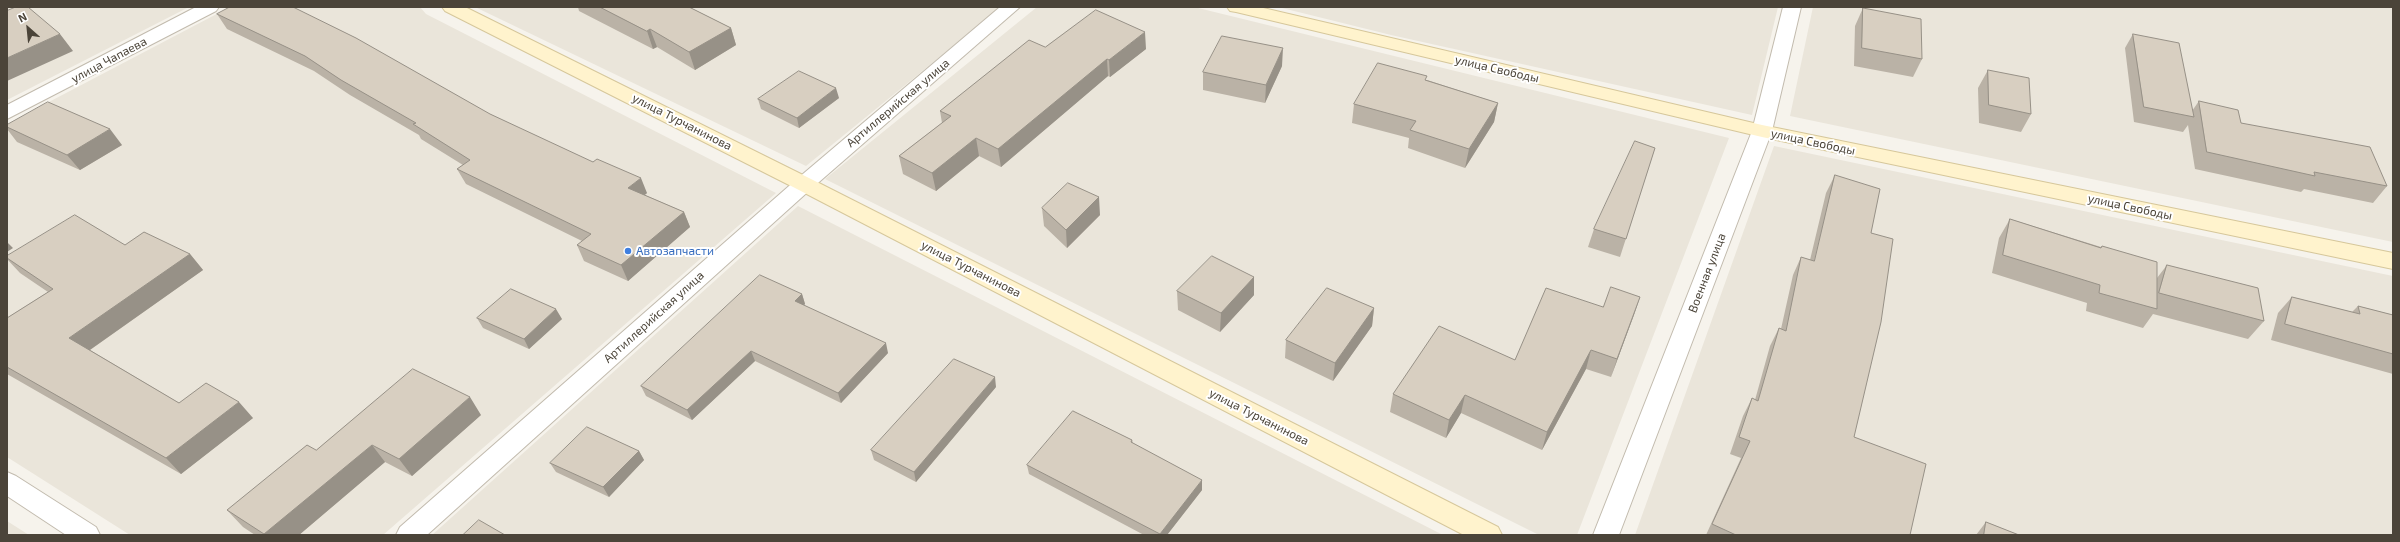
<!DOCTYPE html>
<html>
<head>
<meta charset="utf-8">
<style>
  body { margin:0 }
  #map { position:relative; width:2400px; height:542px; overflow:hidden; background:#f6f3ec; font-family:"Exo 2",sans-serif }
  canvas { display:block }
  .frame { position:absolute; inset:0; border:8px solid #4b4439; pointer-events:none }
  .north { position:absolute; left:8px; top:8px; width:40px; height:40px; -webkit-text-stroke:3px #fff; paint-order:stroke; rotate:333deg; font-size:11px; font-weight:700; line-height:16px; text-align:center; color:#4b4439 }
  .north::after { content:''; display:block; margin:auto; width:14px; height:18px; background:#4b4439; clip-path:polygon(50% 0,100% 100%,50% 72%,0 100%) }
</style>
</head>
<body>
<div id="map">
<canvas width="2400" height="542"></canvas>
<div class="frame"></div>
<div class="north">N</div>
</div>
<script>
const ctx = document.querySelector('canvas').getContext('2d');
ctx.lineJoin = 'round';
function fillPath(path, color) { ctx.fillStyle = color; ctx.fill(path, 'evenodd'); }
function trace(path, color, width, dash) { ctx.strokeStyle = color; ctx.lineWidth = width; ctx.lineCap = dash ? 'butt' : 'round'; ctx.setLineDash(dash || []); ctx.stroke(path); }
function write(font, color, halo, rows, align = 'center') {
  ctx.font = font + ' "Exo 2",sans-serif'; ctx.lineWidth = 4; ctx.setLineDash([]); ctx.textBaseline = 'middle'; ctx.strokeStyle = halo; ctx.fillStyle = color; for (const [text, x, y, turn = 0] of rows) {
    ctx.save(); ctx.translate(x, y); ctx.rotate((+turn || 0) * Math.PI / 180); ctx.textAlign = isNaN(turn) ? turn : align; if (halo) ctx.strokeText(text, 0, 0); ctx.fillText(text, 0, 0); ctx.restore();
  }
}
const residential = new Path2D(`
  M7,7H189L7,100Z
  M230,7H420L426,14L776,193L383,535H130L7,457V124Z
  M475,7H1001L806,166Z
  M1037,7H1194L1729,138L1577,535H1539L825,179Z
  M1278,7H1778L1752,115L1391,35Z
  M1813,7H2393V242L1790,116Z
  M1774,146L2393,276V535H1635Z
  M798,206L1443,535H432Z
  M7,521L29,535H7Z`);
const street = new Path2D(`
  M196,7H219L216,11L7,119V105Z
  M1000,7H1020L811,189L427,535H396L400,527L797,179Z
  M1783,7H1801L1772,131L1619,535H1593L1752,131Z
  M7,472L16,476L96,527L100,535H66L7,496Z`);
const secondary = new Path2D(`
  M442,7H465L811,179L1498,527L1502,535H1464L797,189L445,11Z
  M1227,7H1259L1762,125L2393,253V269L1762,137L1236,12L1230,11Z`);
const wall = new Path2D(`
  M578,7H689L731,28L736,45L695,70L657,47L653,49L579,11Z
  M1863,8L1922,59L1913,77L1854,66L1855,26Z
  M217,14L490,114L647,193L645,195L684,212L690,227L628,281L584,261L577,245L582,241L466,184L457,169L463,165L421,139L419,135L350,95L314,71L227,29Z
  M2133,34L2192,111L2199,101L2241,123L2387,186L2373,203L2304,189L2301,192L2195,169L2188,125L2183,132L2134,122L2125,48Z
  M1045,47L1146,49L1110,77L1108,76L1001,167L979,156L936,191L903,174L899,156L942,123L940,111Z
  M1282,66L1265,103L1203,90V72Z
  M1988,70L2031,114L2021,132L1979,123L1978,88Z
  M1427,80L1498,103L1494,122L1465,168L1408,148L1409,138L1352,123L1354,104Z
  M839,98L799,128L761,109L758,99Z
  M7,125L122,145L80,170L17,142L7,129Z
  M1655,148L1620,257L1588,247L1594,229Z
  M1835,175L1871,233L1854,437L1910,535H1706L1741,458L1730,454L1743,416L1752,398L1755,400L1770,346L1779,328L1781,329L1793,275L1801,257L1810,260L1826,193Z
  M1042,208L1100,215L1067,248L1044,226Z
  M2010,219L2101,247L2102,246L2157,278L2167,265L2264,321L2248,339L2153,314L2143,328L2086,311L2087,303L1992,273L1999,238Z
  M125,245L190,254L203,270L90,350L179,403L253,418L181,474L7,374V318L48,292L20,273L7,259V256Z
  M1254,277V295L1220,332L1178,310L1177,291Z
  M802,294L805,304L804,305L888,353L841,403L755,361L692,420L646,396L641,386Z
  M1640,297L1611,377L1586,369L1542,450L1461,413L1446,438L1390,412L1393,394L1515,360L1603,307Z
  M2292,297L2352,312L2358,306L2393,315V374L2271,340L2278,313Z
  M1374,308L1372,326L1333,381L1285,358L1286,340Z
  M477,318L562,319L529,349L483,328Z
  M996,387L916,482L874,460L871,450Z
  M481,415L412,476L385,462L299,535H255L243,527L227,510L316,450Z
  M1132,440L1133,443L1202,490L1167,535H1144L1029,474L1027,465Z
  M639,451L644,460L609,497L556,472L550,463Z
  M1986,522L2019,535H1976Z`);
const shadedWall = new Path2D(`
  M731,28L736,45L695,70L689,52Z
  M650,29L657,47L653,49L647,31Z
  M1145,32L1146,49L1110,77L1109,60Z
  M60,34L73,51L7,81V58Z
  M1283,48L1282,66L1265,103L1266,85Z
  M1107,59L1108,76L1001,167L998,149Z
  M836,88L839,98L799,128L797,118Z
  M1498,103L1494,122L1465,168L1469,149Z
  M110,129L122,145L80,170L67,155Z
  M976,138L979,156L936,191L932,173Z
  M641,178L647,193L634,203L628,188Z
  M1099,197L1100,215L1067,248L1066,230Z
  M684,212L690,227L628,281L621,265Z
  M7,242L13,248L7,252Z
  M190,254L203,270L84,354L69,338Z
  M1254,277V295L1220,332L1221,313Z
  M802,294L805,304L798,311L795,301Z
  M1640,297L1634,315L1611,377L1617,359Z
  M1374,308L1372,326L1333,381L1335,363Z
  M556,309L562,319L529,349L524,339Z
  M886,343L888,353L841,403L838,393Z
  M1591,350L1586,369L1542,450L1547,432Z
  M751,351L755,361L692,420L687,410Z
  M995,377L996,387L916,482L914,472Z
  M1465,395L1461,413L1446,438L1449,420Z
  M470,397L481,415L412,476L399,459Z
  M239,402L253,418L181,474L166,458Z
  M372,445L385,462L299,535H266L264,534Z
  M639,451L644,460L609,497L603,487Z
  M1202,480V490L1167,535H1160V534Z`);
const building = new Path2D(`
  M16,7H28L60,34L7,58V11Z
  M230,7H293L356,38L490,114L593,162L597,159L641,178L628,188L684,212L621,265L577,245L591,234L457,169L470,160L413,124L416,123L341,80L305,56L217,14Z
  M600,7H689L731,28L689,52L650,29L647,31Z
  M1863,8L1921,19L1922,59L1862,48Z
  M1096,10L1145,32L1109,60L1107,59L998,149L976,138L932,173L899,156L951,116L940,111L1029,40L1045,47Z
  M2133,34L2179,43L2194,117L2144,107Z
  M1222,36L1283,48L1266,85L1203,72Z
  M1378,63L1427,76L1425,80L1498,103L1469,149L1410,130L1416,121L1354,104Z
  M1988,70L2029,78L2031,114L1989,105Z
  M799,71L836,88L797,118L758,99Z
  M2199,101L2238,110L2241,123L2370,147L2387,186L2314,172L2315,176L2207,152Z
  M48,102L110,129L67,155L7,127V125Z
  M1635,141L1655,148L1626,239L1594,229Z
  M1835,175L1880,189L1871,233L1893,239L1881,322L1854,437L1926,464L1910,535H1736L1712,524L1750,441L1739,437L1752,398L1758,401L1779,328L1786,331L1801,257L1814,261Z
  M1068,183L1099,197L1066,230L1042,208Z
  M75,215L125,245L144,232L190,254L69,338L179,403L206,383L239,402L166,458L7,367V318L53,289L7,258V256Z
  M2010,219L2101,248L2102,246L2157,262V309L2099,293L2100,285L2003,255Z
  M1212,256L1254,277L1221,313L1177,291Z
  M2167,265L2258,288L2264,321L2159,293Z
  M760,275L802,294L795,301L886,343L838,393L751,351L687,410L641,386Z
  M1611,287L1640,297L1617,359L1591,350L1547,432L1465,395L1449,420L1393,394L1439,326L1515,360L1546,288L1603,307Z
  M1327,288L1374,308L1335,363L1286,340Z
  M511,289L556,309L524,339L477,318Z
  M2292,297L2360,314L2358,306L2393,315V354L2285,324Z
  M954,359L995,377L914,472L871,450Z
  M413,369L470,397L399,459L372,445L264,534L227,510L307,445L316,450Z
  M1073,411L1132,440L1131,442L1202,480L1160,534L1027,465Z
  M587,427L639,451L603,487L550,463Z
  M479,520L505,535H463Z
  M1986,522L2019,535H1984Z`);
const markers = [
  [628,251,4,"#3f7fe0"]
];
const streetNames = [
  ["улица Чапаева",109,60,-28],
  ["улица Свободы",1497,69,13],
  ["Артиллерийская улица",898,103,-40],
  ["улица Турчанинова",682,122,27],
  ["улица Свободы",1813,142,12],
  ["улица Свободы",2130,207,12],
  ["улица Турчанинова",971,269,27],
  ["Военная улица",1707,273,-69],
  ["Артиллерийская улица",654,317,-42],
  ["улица Турчанинова",1259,417,27]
];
const shopNames = [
  ["Автозапчасти",636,251]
];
fillPath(residential, '#eae5da');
trace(street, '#c2bbae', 2);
trace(secondary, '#d6c79b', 2);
fillPath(street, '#fff');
fillPath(secondary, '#fff3cd');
fillPath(wall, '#bab2a6');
fillPath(shadedWall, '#979187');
fillPath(building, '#d8cfc1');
trace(building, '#979187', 1);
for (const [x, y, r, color] of markers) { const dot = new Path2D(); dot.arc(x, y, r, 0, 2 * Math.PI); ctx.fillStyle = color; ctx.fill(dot); trace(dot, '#fff', 1.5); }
write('12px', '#4b4439', '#fff', streetNames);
write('12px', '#366cbe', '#fff', shopNames, 'left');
</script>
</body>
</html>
